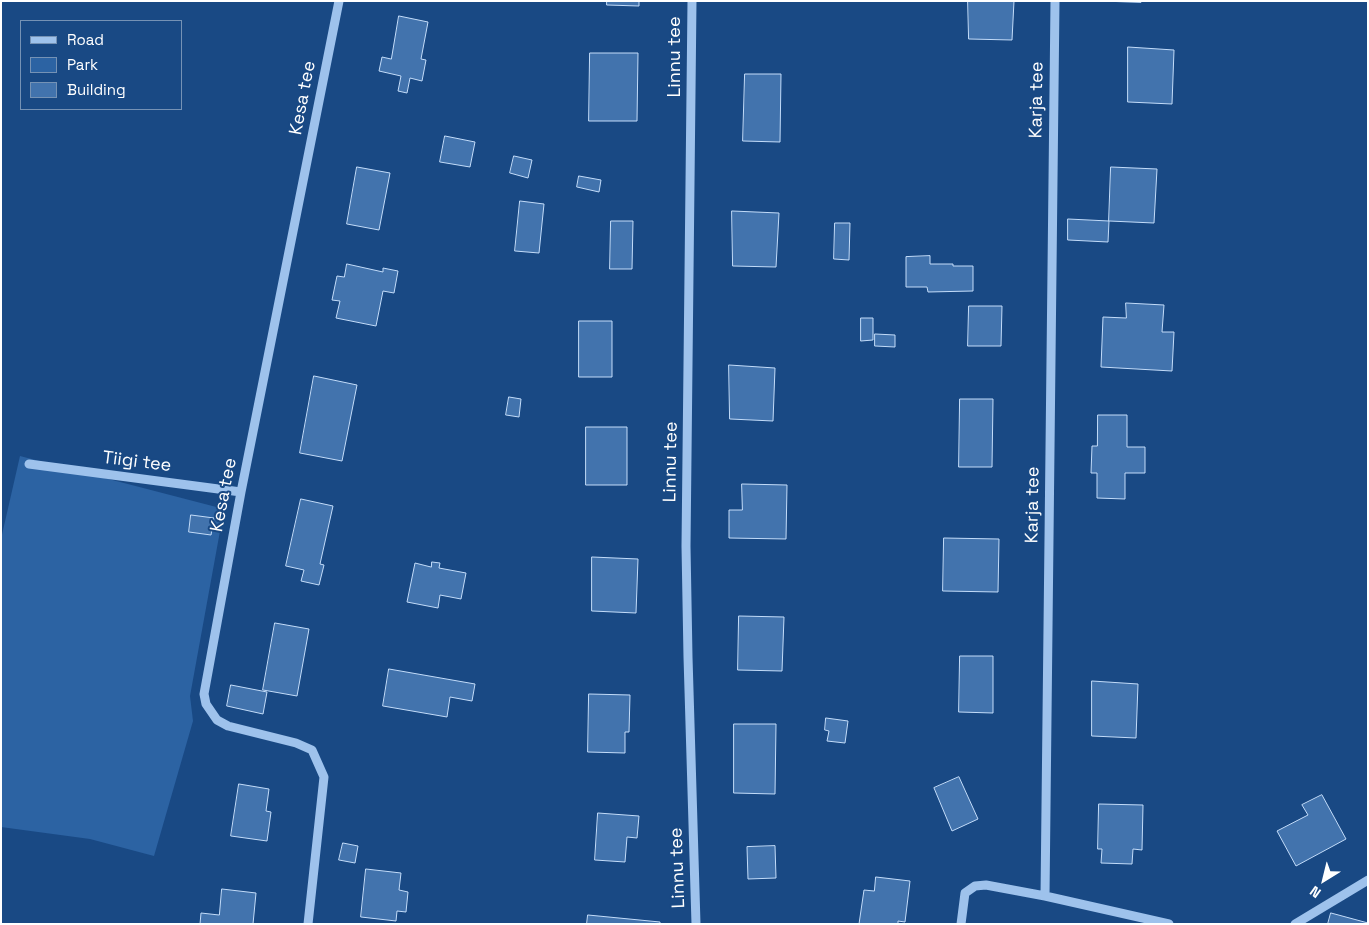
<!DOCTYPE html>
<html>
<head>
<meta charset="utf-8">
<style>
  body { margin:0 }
  #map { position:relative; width:1369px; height:925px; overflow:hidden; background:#194984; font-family:"Space Grotesk",sans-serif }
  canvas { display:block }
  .frame { position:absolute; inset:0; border:2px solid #fff; pointer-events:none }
  .legend { position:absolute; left:20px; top:20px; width:162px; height:90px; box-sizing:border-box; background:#194984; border:1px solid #7592b5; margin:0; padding:6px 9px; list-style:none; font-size:15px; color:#fff }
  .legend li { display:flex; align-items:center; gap:10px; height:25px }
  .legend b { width:25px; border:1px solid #7592b5 }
  .north { position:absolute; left:1299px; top:855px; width:50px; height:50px; -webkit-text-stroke:4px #194984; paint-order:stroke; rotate:216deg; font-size:14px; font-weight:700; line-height:20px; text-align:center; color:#fff }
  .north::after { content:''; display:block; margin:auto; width:18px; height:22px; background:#fff; clip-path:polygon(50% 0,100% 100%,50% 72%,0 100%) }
</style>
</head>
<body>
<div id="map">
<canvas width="1369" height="925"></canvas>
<div class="frame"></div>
<ul class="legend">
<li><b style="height:6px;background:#9ec2ec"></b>Road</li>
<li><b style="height:14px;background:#2c63a3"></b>Park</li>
<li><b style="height:14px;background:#4273ad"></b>Building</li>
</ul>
<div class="north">N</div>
</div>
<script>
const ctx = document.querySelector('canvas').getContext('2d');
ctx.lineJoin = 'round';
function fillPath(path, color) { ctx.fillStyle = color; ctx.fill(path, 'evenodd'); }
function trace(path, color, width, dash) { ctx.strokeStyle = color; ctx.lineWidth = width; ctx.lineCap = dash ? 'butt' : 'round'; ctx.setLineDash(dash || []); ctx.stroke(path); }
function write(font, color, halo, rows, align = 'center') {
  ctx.font = font + ' "Space Grotesk",sans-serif'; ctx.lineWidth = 4; ctx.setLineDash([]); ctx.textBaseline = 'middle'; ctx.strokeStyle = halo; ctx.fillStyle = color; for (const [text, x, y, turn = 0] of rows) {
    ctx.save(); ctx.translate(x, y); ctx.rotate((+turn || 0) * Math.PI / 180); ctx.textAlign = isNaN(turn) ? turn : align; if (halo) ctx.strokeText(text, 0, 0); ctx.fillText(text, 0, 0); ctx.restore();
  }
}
const green = new Path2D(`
  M20,456L224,509L190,696L193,721L154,856L90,839L1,827V539Z`);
const building = new Path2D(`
  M607,1H639V6L607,5Z
  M968,1H1014L1012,40L969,39Z
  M1102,1H1141V2Z
  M399,16L428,22L421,59L426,60L422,81L410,78L407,93L398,91L401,76L379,71L382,57L391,59Z
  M1128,47L1174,50L1172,104L1128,102Z
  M590,53H638L637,121H589Z
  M745,74H781L780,142L743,141Z
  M445,136L475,142L470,167L440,162Z
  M514,156L532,160L528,178L510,173Z
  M357,167L390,173L379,230L347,224Z
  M1111,167L1157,169L1154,223L1109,221Z
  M579,176L601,180L599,192L577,187Z
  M520,201L544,204L539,253L515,251Z
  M732,211L779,213L776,267L733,266Z
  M1068,219L1109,221L1108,242L1068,240Z
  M611,221H633L632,269H610Z
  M835,223H850L849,260L834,259Z
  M930,256V264H953V266H973V291L928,292L927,287H906V257Z
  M347,264L383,272V268L398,271L394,293L383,291L376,326L336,318L340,301L332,300L337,276L344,277Z
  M1126,303L1164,305L1162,332H1174L1172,371L1101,367L1103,317L1126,318Z
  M969,306H1002L1001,346H968Z
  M861,318H873V340L861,341Z
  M579,321H612V377H579Z
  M875,334L895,335V347L875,346Z
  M729,365L775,368L773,421L730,419Z
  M314,376L357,385L342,461L300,453Z
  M509,397L521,399L519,417L506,415Z
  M960,399H993L992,467H959Z
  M1098,415H1127V447H1145V473H1125V499L1097,498V473H1091L1092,446H1097Z
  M586,427H627V485H586Z
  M742,484L787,485L786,539L729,538V510H742Z
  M301,499L333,506L320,564L324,565L319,585L301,581L304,570L286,566Z
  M191,515L214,518L211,535L189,532Z
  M944,538L999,539L998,592L943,591Z
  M592,557L638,559L636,613L592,611Z
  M432,562L440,563L439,568L466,573L461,599L440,595L438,608L407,602L415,563L431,567Z
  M739,616L784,617L782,671L738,670Z
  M275,623L309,629L297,696L263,690Z
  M960,656H993V713L959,712Z
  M389,669L475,684L472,701L450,697L447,717L383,706Z
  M1092,681L1138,684L1136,738L1092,736Z
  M231,685L267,692L263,714L227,706Z
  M589,694L630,695L629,732H625V753L588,752Z
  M826,718L848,721L845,743L827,741L829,731L825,730Z
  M734,724H776L775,794L734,793Z
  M959,777L978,819L952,831L934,788Z
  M239,784L269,789L266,811L271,812L267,841L231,836Z
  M1322,795L1346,839L1296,866L1277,831L1308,815L1302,805Z
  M1099,804L1143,805L1142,850L1133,849L1132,864L1101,863L1102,849H1098Z
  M598,813L639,816L637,838L627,837L625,862L595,860Z
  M343,843L358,846L355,863L339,860Z
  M775,846L776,878L748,879L747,847Z
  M366,869L401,873L399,890L408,892L406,912L397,911L396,921L361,917Z
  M876,877L910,881L905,922L898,921V924H859L864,890L874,891Z
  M222,889L256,893L253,924H200L201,913L219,915Z
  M1331,913L1368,923V924H1328Z
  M588,915L660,922V924H587Z`);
const minor = new Path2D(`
  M692,1L686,546L688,657L696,924
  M29,464L241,492
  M1045,896L1055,1
  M308,924L324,777L312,750L296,743L228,726L217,720L206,704L204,694L241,492L339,1
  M961,924L965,893L975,886L986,885L1045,896L1169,924
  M1295,924L1368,880`);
const streetNames = [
  ["Linnu tee",675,57,-90],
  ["Kesa tee",303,98,-79],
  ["Karja tee",1037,100,-89],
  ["Tiigi tee",137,462,7],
  ["Linnu tee",671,462,-89],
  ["Kesa tee",224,495,-79],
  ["Karja tee",1033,505,-89],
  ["Linnu tee",678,868,-92]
];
fillPath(green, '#2c63a3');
fillPath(building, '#4273ad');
trace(building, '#c3dcf9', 1);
trace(minor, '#9ec2ec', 9);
write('18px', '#fff', '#194984', streetNames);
</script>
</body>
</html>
